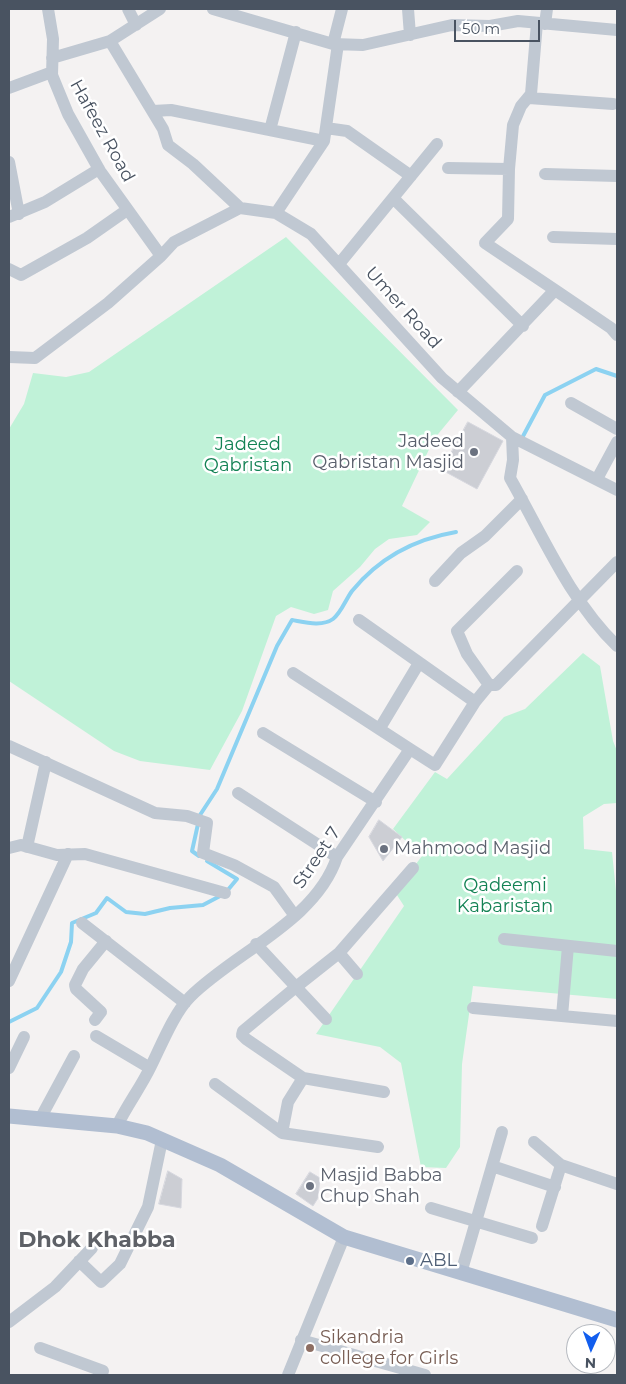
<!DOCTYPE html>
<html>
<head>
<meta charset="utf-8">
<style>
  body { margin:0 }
  #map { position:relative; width:626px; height:1384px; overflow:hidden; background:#f4f2f2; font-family:Montserrat,sans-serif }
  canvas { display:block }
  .frame { position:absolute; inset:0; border:10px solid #495361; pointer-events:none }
  .north { position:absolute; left:566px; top:1324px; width:50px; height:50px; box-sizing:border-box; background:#fff; border:1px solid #b6bac0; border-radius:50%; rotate:182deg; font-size:14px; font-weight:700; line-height:20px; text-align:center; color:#495361 }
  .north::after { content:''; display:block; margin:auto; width:18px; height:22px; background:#125eee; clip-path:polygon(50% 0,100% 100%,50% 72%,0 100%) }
  .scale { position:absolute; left:454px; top:20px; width:86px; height:22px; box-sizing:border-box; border:2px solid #495361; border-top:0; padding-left:6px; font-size:15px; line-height:18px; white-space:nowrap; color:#495361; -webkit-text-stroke:4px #fff; paint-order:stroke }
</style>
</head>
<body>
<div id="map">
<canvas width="626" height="1384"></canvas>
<div class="frame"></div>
<div class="north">N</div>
<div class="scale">50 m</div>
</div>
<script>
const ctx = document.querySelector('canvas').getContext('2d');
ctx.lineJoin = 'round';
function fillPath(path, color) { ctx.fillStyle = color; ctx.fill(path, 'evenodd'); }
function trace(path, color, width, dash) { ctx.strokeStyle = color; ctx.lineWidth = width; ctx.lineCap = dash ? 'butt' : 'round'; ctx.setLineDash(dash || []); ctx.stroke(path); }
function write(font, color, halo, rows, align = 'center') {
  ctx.font = font + ' Montserrat,sans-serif'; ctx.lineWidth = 5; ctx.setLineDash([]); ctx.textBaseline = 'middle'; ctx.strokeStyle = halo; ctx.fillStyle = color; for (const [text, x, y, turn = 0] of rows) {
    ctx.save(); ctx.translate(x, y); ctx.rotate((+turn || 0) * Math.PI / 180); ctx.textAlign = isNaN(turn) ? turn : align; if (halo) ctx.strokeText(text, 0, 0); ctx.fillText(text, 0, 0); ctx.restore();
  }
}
const green = new Path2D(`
  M286,237L458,410L434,439L402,506L430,522L417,535L389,539L375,549L360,567L333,591L328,610L314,614L291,607L276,616L242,711L210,770L140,761L114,751L9,681V429L24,404L33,373L66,377L89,372Z
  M583,653L600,666L613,741L617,751V803L604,804L583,817L584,849L612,852L617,901V999L473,986L462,1064L460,1147L446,1168L421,1167L401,1063L380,1047L316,1034L404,906L395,892L422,856L393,829L435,772L447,779L504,717L525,709Z`);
const stream = new Path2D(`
  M521,440L545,395L596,369L617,376
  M199,856L192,851L200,815L217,789L277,646L292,620C304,622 322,627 333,619C341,613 346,599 352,591C379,558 415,539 456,532
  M207,861L237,879L227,891
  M9,1022L37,1008L61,972L71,942L72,923L96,913L107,898L126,912L145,914L170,908L203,905L222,895`);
const building = new Path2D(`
  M468,422L503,441L477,489L442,470Z
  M379,820L402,837L383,861L369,837Z
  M168,1171L182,1179L181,1208L159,1204Z
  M310,1172L320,1178L318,1198L313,1206L296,1194Z`);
const minor = new Path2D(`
  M48,9L53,39L52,75L68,114L100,171L161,256
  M128,9L136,25
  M213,9L333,44L363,45L452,25L490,26L518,21L617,30
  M408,9L410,35
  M545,24L547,9
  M110,41L160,9
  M333,44L342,9
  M52,58L110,41L163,129L168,145L193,164L240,208
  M9,88L52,72
  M529,98L613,104
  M153,111L171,110L324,141
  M326,128L347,131L411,176
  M270,130L296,32
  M9,162L19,214
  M448,168L509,169L513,125L521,106L531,94L537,23
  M509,169L508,219L485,243L555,290
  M545,174L617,176
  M393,198L523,326
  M276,213L324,141L338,44
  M9,217L45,202L99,169
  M553,237L617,239
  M339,264L437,144
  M9,269L21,275L87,238L127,210
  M9,357L35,358L108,303L161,256L174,242L240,208L276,213L311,234L442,378L512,437L617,490
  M458,392L555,290L611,328L617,335
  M571,403L617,429
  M512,437L513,460L510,478C543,536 569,599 617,646
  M597,479L617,442
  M435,581L461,553L485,536L522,499
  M359,620L475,702
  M489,685L467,654L457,631L517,571
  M380,728L419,663
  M263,733L376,802
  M9,746L155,813L187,816L207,823L203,853L234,865L274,887L295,916
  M410,749L435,765L475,702L489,685H496L617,562
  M238,793L337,857
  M27,847L46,762
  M9,848L21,845L57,855L85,854L225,893
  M82,923L185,1003
  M504,939L617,951
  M256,944L296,987L339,953L413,868
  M339,953L357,974
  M9,981L68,854
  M473,1008L617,1021
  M562,1016L568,946
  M95,1020L101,1012L76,989L75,985L83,969L106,941
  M96,1036L150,1068
  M9,1068L24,1037
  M303,1078L384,1092
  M215,1084L282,1133L288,1102L303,1078L246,1039L242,1035L243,1031L296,987L326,1019
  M40,1119L74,1056
  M117,1126C127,1105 141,1087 151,1066C161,1046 174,1013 190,997C235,952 316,921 337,857L410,749L293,673
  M282,1133L378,1147
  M534,1142L561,1165L617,1184
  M492,1166L555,1187
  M431,1208L532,1238
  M542,1226L561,1165
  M79,1261L101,1282L120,1264L148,1207L162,1140
  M461,1273L502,1132
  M9,1322L55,1287L92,1248
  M301,1340L425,1375
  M40,1348L103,1371L101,1375
  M288,1375L344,1237`);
const major = new Path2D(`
  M9,1116L117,1126L147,1133L220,1165L344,1237L617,1320`);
const markers = [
  [474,452,5,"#6b7280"],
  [384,849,5,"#6b7280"],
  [310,1186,5,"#6b7280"],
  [410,1261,5,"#5c6f8a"],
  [310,1348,5,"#8d6e63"]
];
const streetNames = [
  ["Hafeez Road",102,131,61],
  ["Umer Road",403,308,48],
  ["Street 7",317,858,-56]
];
const worshipNames = [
  ["Jadeed",464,442,"right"],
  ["Qabristan Masjid",464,463,"right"],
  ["Mahmood Masjid",394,849],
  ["Masjid Babba",320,1176],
  ["Chup Shah",320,1197]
];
const parkNames = [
  ["Jadeed",248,445],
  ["Qabristan",248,466],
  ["Qadeemi",505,886],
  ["Kabaristan",505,907]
];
const serviceNames = [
  ["ABL",420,1261]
];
const educationNames = [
  ["Sikandria",320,1338],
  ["college for Girls",320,1359]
];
const districtNames = [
  ["Dhok Khabba",97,1241]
];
fillPath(green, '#c0f2d8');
trace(stream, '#8cd2f1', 4);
fillPath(building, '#ccced4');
trace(building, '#d6d7de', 1);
trace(minor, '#c0c8d2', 12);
trace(major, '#b1bed1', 15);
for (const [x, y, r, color] of markers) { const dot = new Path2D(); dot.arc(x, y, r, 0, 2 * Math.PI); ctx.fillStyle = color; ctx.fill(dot); trace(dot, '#fff', 2); }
write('18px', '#495361', '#fff', streetNames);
write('18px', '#5b616d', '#fff', worshipNames, 'left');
write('18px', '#138254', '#fff', parkNames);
write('18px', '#4e5e75', '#fff', serviceNames, 'left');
write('18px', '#785e54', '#fff', educationNames, 'left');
write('bold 22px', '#5e6167', '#fff', districtNames);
</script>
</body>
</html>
